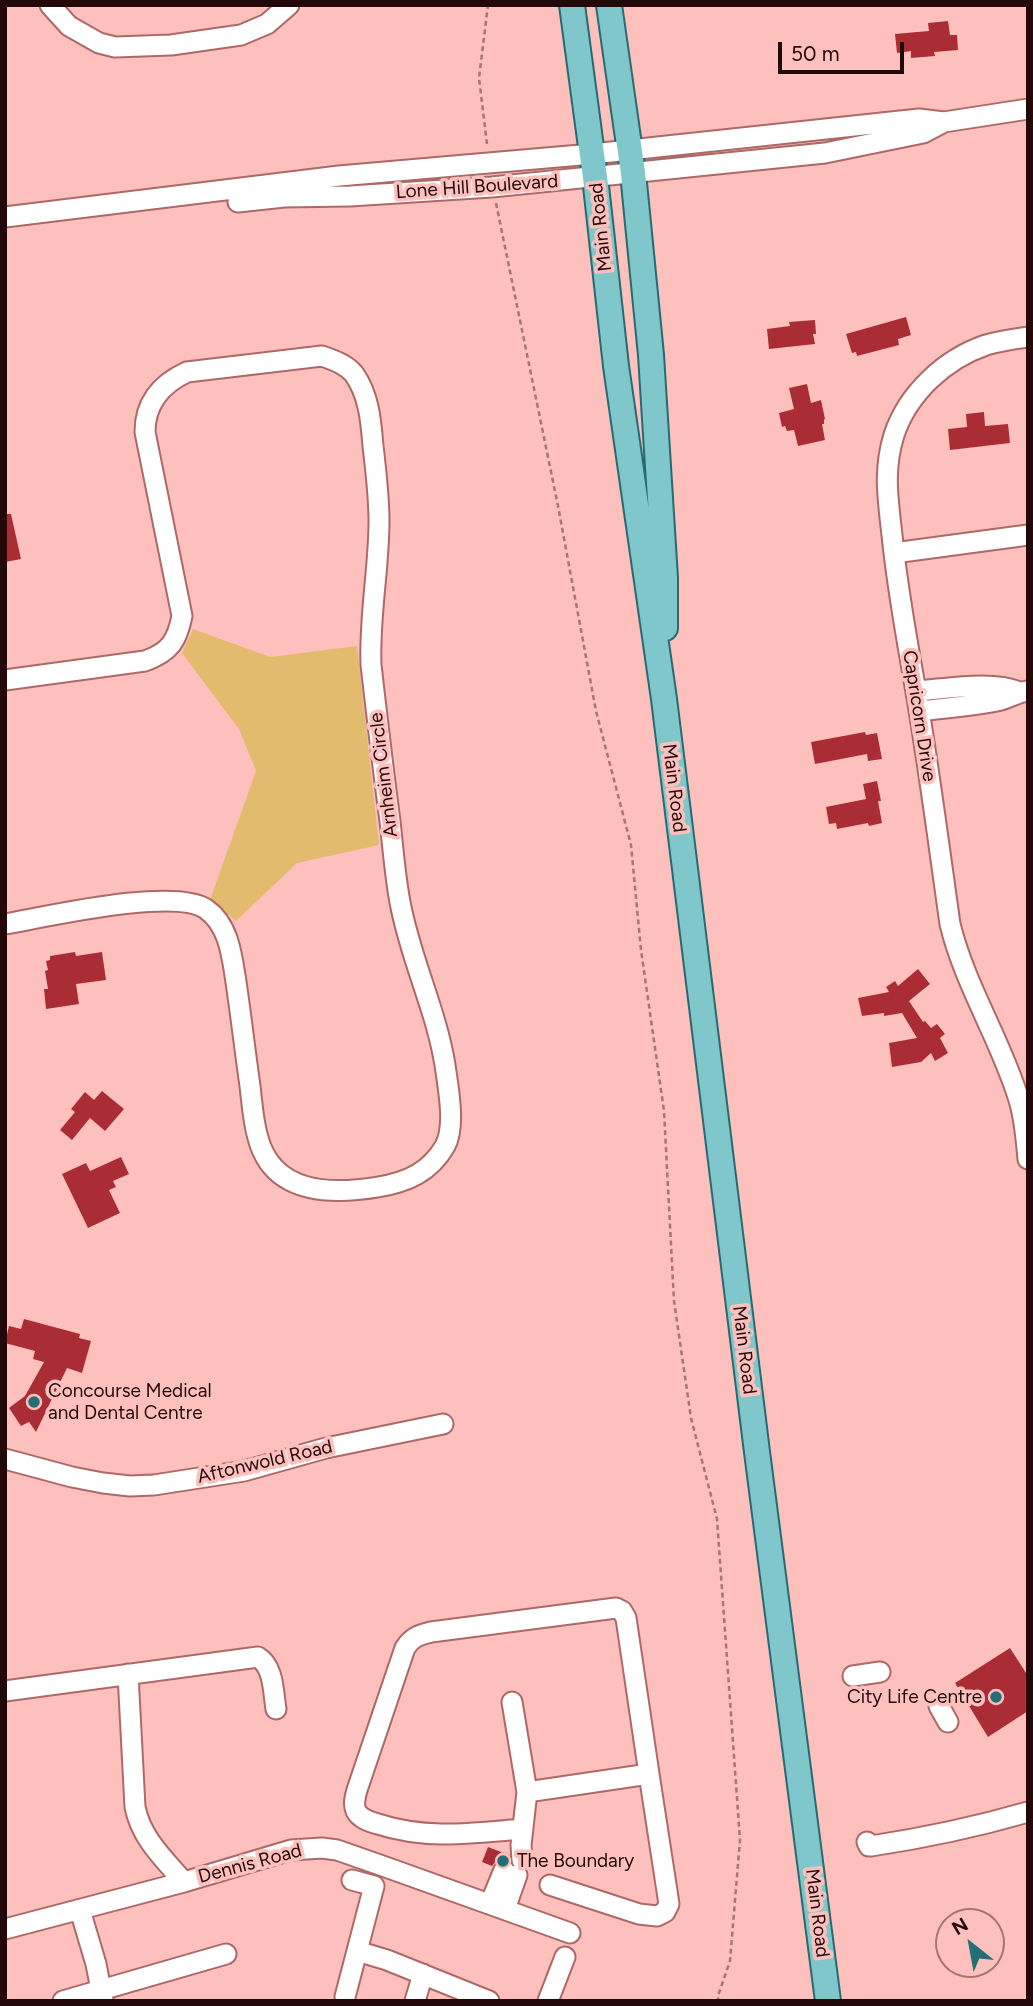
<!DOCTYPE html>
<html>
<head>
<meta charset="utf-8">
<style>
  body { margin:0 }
  #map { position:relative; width:1033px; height:2006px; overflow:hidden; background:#fdc0bd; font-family:Figtree,sans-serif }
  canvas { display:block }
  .frame { position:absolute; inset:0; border:7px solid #220808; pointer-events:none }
  .north { position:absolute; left:935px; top:1908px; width:70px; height:70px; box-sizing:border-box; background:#fdc0bd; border:2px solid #a57675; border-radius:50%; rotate:329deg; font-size:19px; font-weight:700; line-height:28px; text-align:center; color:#220808 }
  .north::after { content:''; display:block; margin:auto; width:24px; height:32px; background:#246f75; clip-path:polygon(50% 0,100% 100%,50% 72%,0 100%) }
  .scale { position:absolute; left:778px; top:42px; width:126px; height:32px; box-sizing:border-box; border:4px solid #220808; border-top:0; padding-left:9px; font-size:21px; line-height:24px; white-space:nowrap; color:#220808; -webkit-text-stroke:5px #fdc0bd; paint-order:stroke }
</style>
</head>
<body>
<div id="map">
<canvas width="1033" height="2006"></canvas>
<div class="frame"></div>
<div class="north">N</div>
<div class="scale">50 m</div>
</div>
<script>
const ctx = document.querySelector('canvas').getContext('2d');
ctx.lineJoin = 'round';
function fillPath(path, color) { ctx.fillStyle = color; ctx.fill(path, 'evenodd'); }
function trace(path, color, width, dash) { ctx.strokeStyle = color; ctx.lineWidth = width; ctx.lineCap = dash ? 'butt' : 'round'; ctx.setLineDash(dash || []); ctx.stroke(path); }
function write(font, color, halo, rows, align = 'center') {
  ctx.font = font + ' Figtree,sans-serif'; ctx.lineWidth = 7; ctx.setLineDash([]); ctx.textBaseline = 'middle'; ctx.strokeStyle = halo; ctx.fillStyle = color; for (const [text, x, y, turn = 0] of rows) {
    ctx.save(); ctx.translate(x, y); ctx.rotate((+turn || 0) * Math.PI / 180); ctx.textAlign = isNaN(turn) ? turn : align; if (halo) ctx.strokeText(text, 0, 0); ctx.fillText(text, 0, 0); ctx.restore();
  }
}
const green = new Path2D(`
  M193,629L270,657L357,646L379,845L297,863L236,921L210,900L256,771L239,729L182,653Z`);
const building = new Path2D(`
  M948,21L950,35H957L958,50L934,52L935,56L911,58V51L897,53L895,34L929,31L928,23Z
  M906,317L911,335L898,339L899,345L857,356L856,352L852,353L846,334Z
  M815,320L816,334H813L815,344L769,349L767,329L790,326L789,322Z
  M807,384L811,403L821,400L825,419L824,420V424H822L825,440L798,446L794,430L787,431L785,426L782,427L779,413L794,409L789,388Z
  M984,412L985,426L1008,424L1010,443L950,450L948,429L967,427L966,414Z
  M5,514H11L21,559L5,562Z
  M865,732L866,735L877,733L882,759L868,761L867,754L815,764L811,742Z
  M877,781L881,801H878L882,823L869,826L868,823L837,829L836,823L829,824L826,807L866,799L863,784Z
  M75,952L76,956L102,952L106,980L76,984L79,1004L46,1009L44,989H48L45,971L48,970L46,961L50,960V956Z
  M918,969L930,984L909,1001L923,1022L925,1021L931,1028L937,1024L945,1034L940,1038L948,1053L935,1061L931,1053L921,1062L892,1067L889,1043L917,1038L902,1013L884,1016V1013L862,1016L858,998L889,992L886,987L895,981L898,986Z
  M102,1091L124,1109L105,1131L90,1118L72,1140L60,1130L75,1112L71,1109L85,1092L94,1100Z
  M121,1157L129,1174L113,1181L116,1187L109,1190L120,1213L88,1228L62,1174L86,1163L90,1171Z
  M24,1319L80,1334L79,1338L91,1341L82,1373L67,1368L36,1432L29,1422L21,1426L9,1408L25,1396L44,1362L33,1359L35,1351L5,1343L9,1326L21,1329Z
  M1010,1648L1028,1676V1711L988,1737L955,1683Z
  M488,1847L509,1855L510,1859L502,1858L496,1861L492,1866L482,1862Z`);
const minorTunnel = new Path2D(`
  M504,1870L510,1855`);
const path = new Path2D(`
  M487,144L479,78L488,5
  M496,203L558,506L596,711L631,845L641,950L664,1111L674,1301L691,1418L717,1519L740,1840L730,1961L718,1996V2001`);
const minor = new Path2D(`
  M50,5L69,26L99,43L115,47L171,45L241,35L267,24L289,5
  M238,202L284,197L350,196L492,187L825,153L923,133L944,122
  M5,217L339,176L592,154L919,119L944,122L1028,109
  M1028,337C1014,339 999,341 986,345C945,359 908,393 894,435C883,470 888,499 892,535C897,587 907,640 916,692C929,769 939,846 950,924C965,986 1001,1040 1019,1100C1025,1120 1026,1139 1028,1159
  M894,553L1028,535
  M5,680L145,661C170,652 177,641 182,616L145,432C145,403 161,384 187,372L322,356C333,360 346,364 354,374C369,395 371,421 373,446C376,471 379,496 379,521C379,569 369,617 371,665C377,717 383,769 390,821C393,848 395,876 400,902C410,958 436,1009 445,1065C448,1087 456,1126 445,1146C430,1172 408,1182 378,1187C330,1195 273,1194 258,1138C253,1121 252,1103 250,1086C245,1051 241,1016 236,982C232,956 229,925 206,909C174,887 46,917 5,924
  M916,691C946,689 992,680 1020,692
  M919,711C945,708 971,706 997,701C1008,699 1017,692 1028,691
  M5,1459L72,1477L103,1483L130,1486L154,1485L244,1471L326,1448L443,1424
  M128,1674L135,1807C141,1838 164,1859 184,1882
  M853,1676L880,1672
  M5,1691L258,1657C274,1667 273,1691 276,1709
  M512,1702L527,1792L521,1845L522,1860
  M939,1706L948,1722
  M523,1829C473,1833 427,1840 378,1824C371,1822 360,1819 356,1811C353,1804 355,1797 357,1790L405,1648C412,1637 419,1635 431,1632L616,1608L622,1611L626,1618L649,1774L527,1792
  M867,1842L869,1846H871C924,1838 976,1827 1028,1812
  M550,1885L639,1914L657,1916L665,1912L669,1904L649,1774
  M490,1904L504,1870
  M505,1909L517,1875
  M80,1910L96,1964L103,2000
  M5,1929L184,1882L291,1850L322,1848L337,1850L380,1865L570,1933
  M357,1951L387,1960L489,2001
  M345,1997L374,1886L352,1880
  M63,2001L226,1954
  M415,2001L423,1974
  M548,2001L565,1957`);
const major = new Path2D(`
  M572,5L595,177L616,366L664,699L757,1452L828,2001
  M609,5L633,173L651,355L665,578V628`);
const markers = [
  [34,1402,7,"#246f75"],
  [996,1697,7,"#246f75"],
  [503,1861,7,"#246f75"]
];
const streetNames = [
  ["Lone Hill Boulevard",477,187,-4],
  ["Main Road",601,227,-96],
  ["Capricorn Drive",919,716,81],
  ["Arnheim Circle",384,775,-97],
  ["Main Road",674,788,83],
  ["Main Road",744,1350,83],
  ["Aftonwold Road",265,1462,-13],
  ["Dennis Road",250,1864,-15],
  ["Main Road",817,1913,83]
];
const poiNames = [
  ["Concourse Medical",48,1391],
  ["and Dental Centre",48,1413],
  ["City Life Centre",982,1697,"right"],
  ["The Boundary",517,1861]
];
fillPath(green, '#e3bb6f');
fillPath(building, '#aa2d35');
trace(minorTunnel, '#dca4a2', 19, [19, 10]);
trace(minor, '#ad6967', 23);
trace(major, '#276b71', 28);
trace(path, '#a57674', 2.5, [5, 3.5]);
trace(minor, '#fff', 19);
trace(major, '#7fc7cb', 24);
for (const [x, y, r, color] of markers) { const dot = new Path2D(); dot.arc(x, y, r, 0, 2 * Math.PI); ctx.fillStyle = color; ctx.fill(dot); trace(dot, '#fdc0bd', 2.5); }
write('19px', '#220808', '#fdc0bd', streetNames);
write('19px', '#220808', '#fdc0bd', poiNames, 'left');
</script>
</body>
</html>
